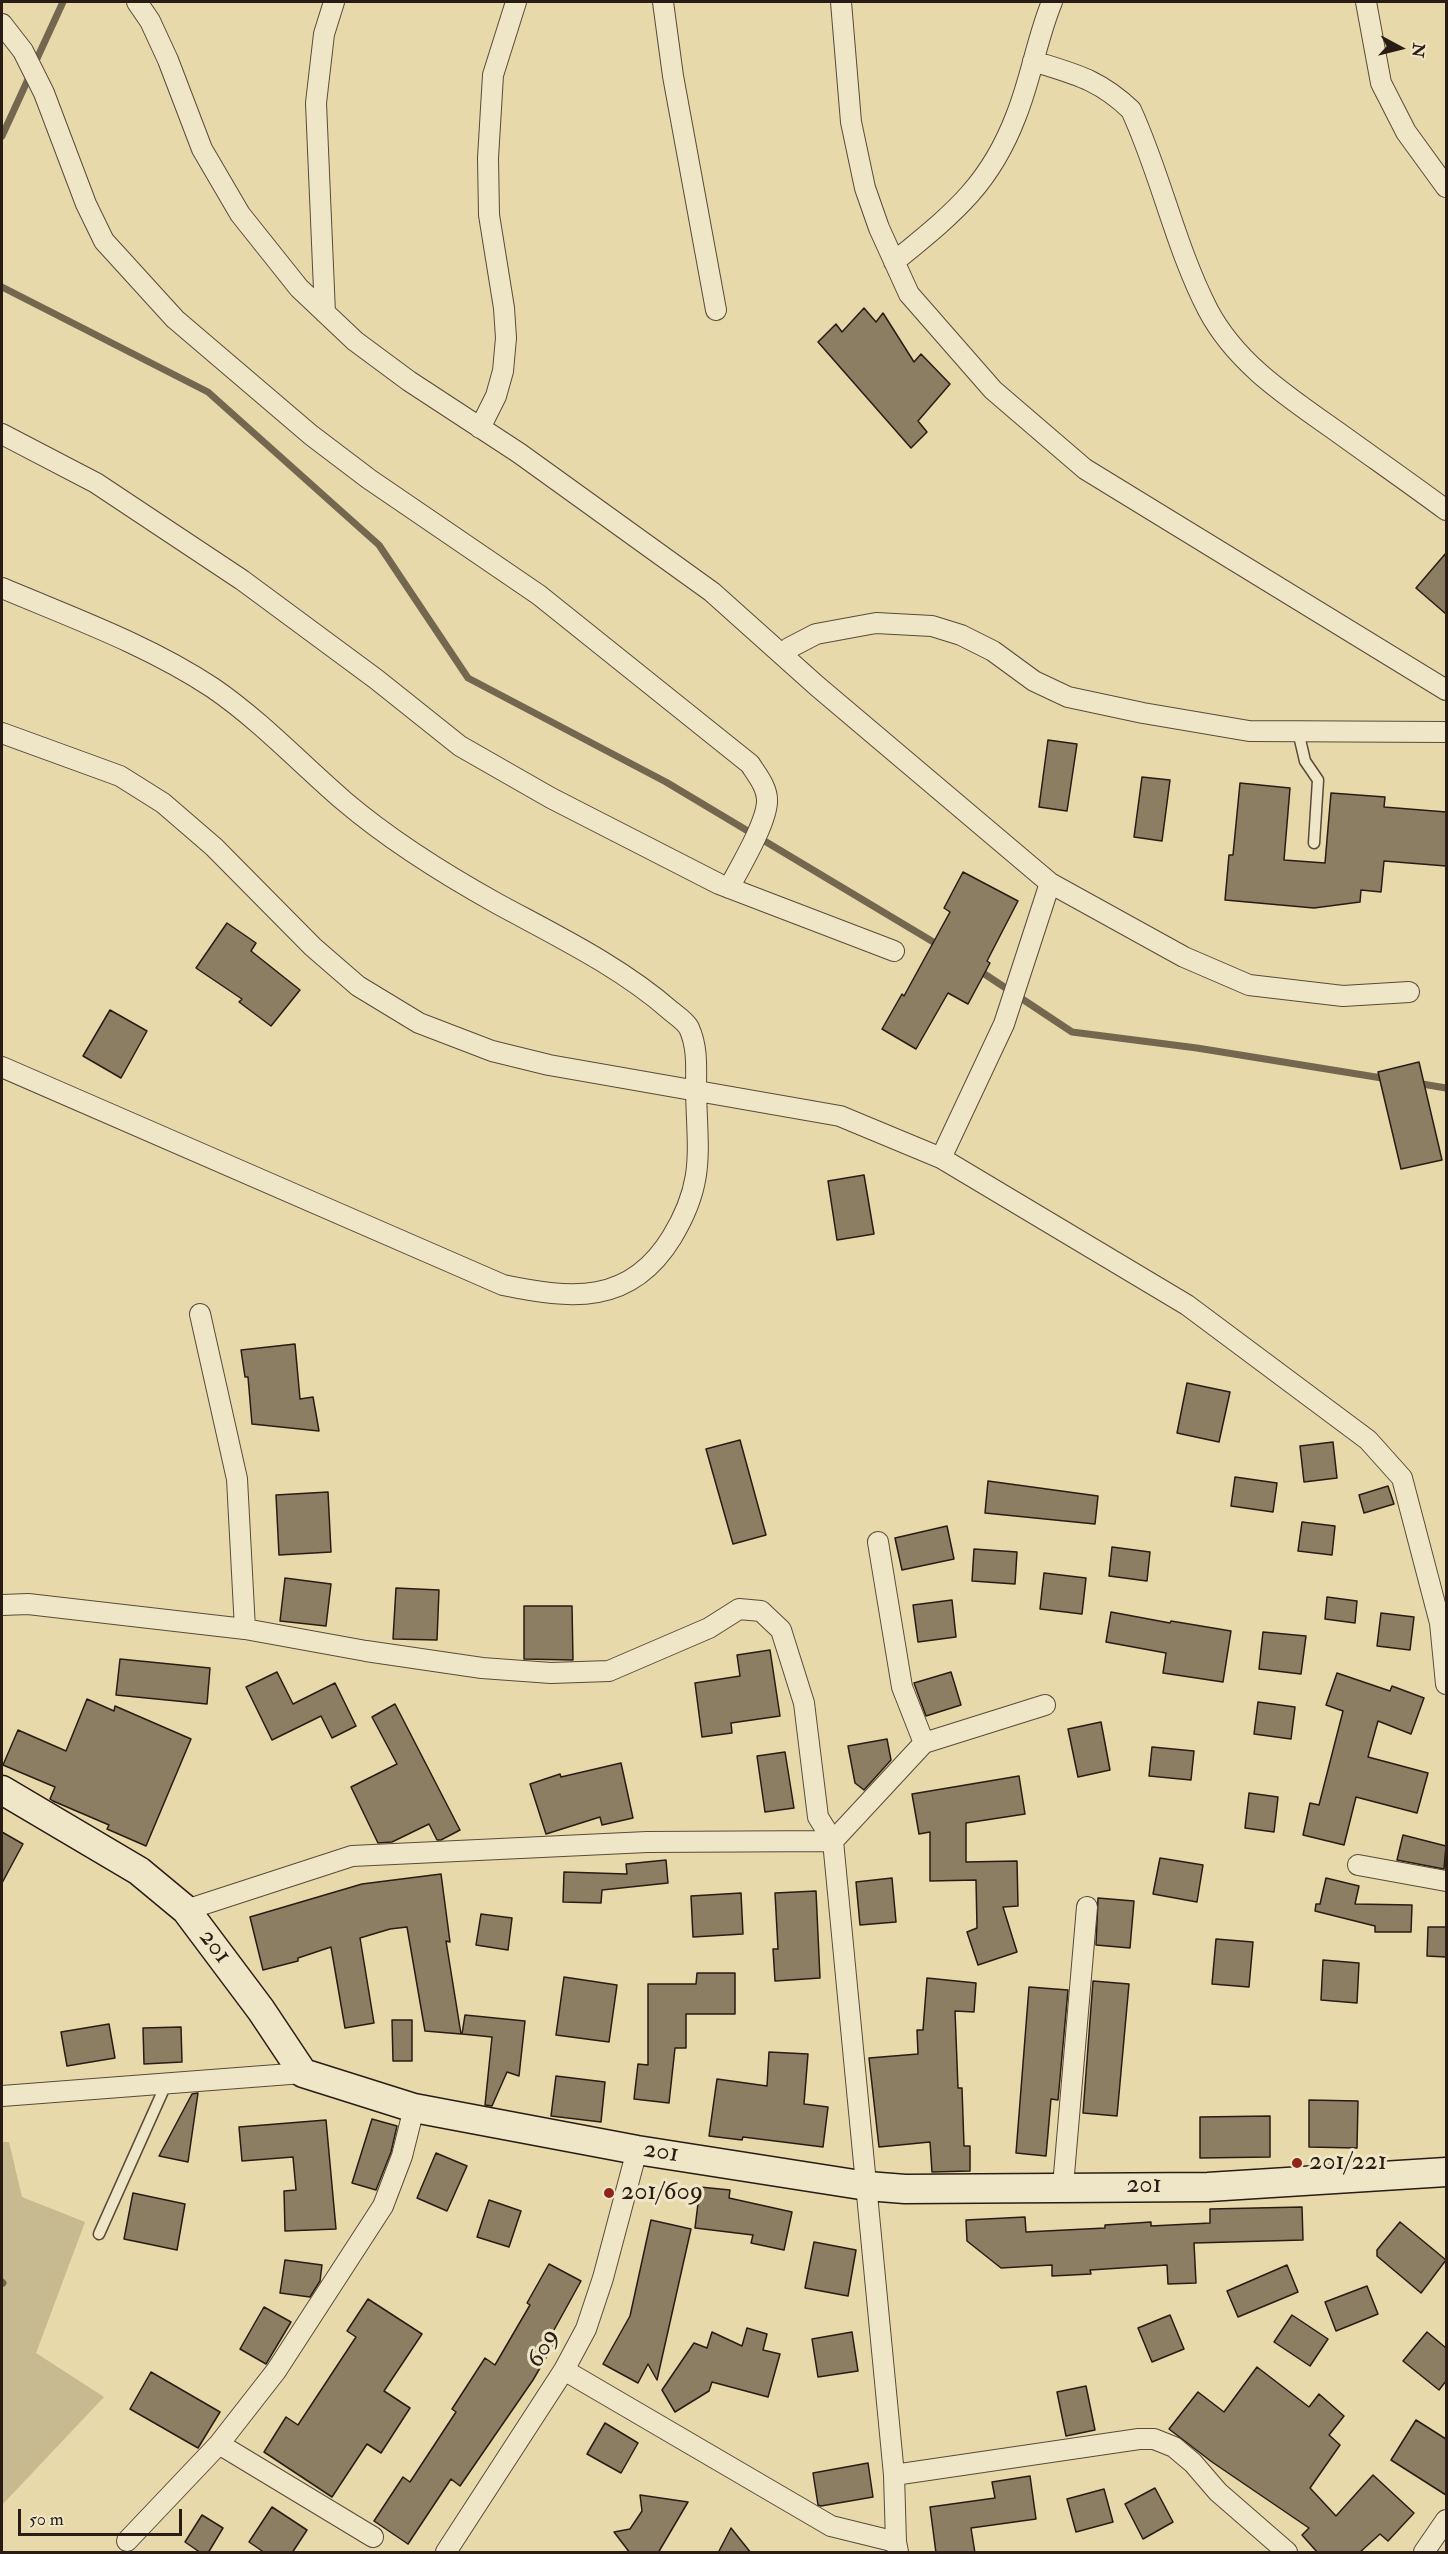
<!DOCTYPE html>
<html>
<head>
<meta charset="utf-8">
<style>
  body { margin:0 }
  #map { position:relative; width:1448px; height:2554px; overflow:hidden; background:#e7d9a9; font-family:"IM FELL Double Pica",serif }
  canvas { display:block }
  .frame { position:absolute; inset:0; border:3px solid #291c15; pointer-events:none }
  .north { position:absolute; left:1370px; top:18px; width:60px; height:60px; -webkit-text-stroke:4px #efe6c7; paint-order:stroke; rotate:97deg; font-size:16px; font-weight:700; line-height:24px; text-align:center; color:#291c15 }
  .north::after { content:''; display:block; margin:auto; width:21px; height:27px; background:#291c15; clip-path:polygon(50% 0,100% 100%,50% 72%,0 100%) }
  .scale { position:absolute; left:18px; top:2509px; width:164px; height:27px; box-sizing:border-box; border:3px solid #291c15; border-top:0; padding-left:8px; font-size:18px; line-height:21px; white-space:nowrap; color:#291c15; -webkit-text-stroke:4px #efe6c7; paint-order:stroke }
</style>
</head>
<body>
<div id="map">
<canvas width="1448" height="2554"></canvas>
<div class="frame"></div>
<div class="north">N</div>
<div class="scale">50 m</div>
</div>
<script>
const ctx = document.querySelector('canvas').getContext('2d');
ctx.lineJoin = 'round';
function fillPath(path, color) { ctx.fillStyle = color; ctx.fill(path, 'evenodd'); }
function trace(path, color, width, dash) { ctx.strokeStyle = color; ctx.lineWidth = width; ctx.lineCap = dash ? 'butt' : 'round'; ctx.setLineDash(dash || []); ctx.stroke(path); }
function write(font, color, halo, rows, align = 'center') {
  ctx.font = font + ' "IM FELL Double Pica",serif'; ctx.lineWidth = 6; ctx.setLineDash([]); ctx.textBaseline = 'middle'; ctx.strokeStyle = halo; ctx.fillStyle = color; for (const [text, x, y, turn = 0] of rows) {
    ctx.save(); ctx.translate(x, y); ctx.rotate((+turn || 0) * Math.PI / 180); ctx.textAlign = isNaN(turn) ? turn : align; if (halo) ctx.strokeText(text, 0, 0); ctx.fillText(text, 0, 0); ctx.restore();
  }
}
const green = new Path2D(`
  M2,2142H9L22,2197L85,2222L36,2353L104,2397L2,2505Z`);
const stream = new Path2D(`
  M34,65L63,2
  M2,136L30,75
  M2,287L208,392L379,545L468,678L666,782L940,946
  M977,969L1072,1032L1197,1048L1388,1079
  M1416,1083L1446,1088
  M2,2282L3,2283`);
const building = new Path2D(`
  M864,308L876,322L883,313L914,362L921,354L950,384L918,421L927,432L911,448L818,342L836,324L842,332Z
  M1446,553V614L1416,588Z
  M1048,740L1077,744L1067,811L1039,807Z
  M1142,777L1170,780L1162,841L1134,837Z
  M1240,783L1290,788L1284,860L1325,863L1331,793L1385,797L1384,807L1446,812V866L1384,861L1381,892L1361,890L1360,902L1314,908L1225,900L1229,855H1233Z
  M963,872L1018,901L987,961L990,963L968,1004L948,993L916,1049L882,1029L902,994L904,996L950,912L944,908Z
  M227,923L256,943L251,951L300,990L271,1026L239,1002L242,999L196,968Z
  M110,1010L147,1031L121,1078L83,1056Z
  M1419,1062L1442,1160L1401,1169L1378,1072Z
  M864,1175L874,1234L837,1240L828,1181Z
  M295,1344L300,1399L313,1397L319,1431L252,1424L248,1377H245L241,1350Z
  M1187,1383L1230,1392L1219,1442L1177,1433Z
  M740,1440L766,1535L733,1544L706,1449Z
  M1333,1442L1337,1478L1304,1482L1300,1446Z
  M1235,1477L1277,1483L1273,1512L1231,1506Z
  M988,1481L1098,1496L1095,1524L985,1513Z
  M1388,1486L1394,1504L1364,1513L1359,1495Z
  M328,1492L331,1552L279,1555L276,1495Z
  M1302,1522L1335,1526L1332,1555L1298,1551Z
  M947,1526L954,1559L902,1570L895,1538Z
  M1112,1547L1150,1552L1147,1581L1109,1576Z
  M974,1549L1017,1552L1015,1584L972,1581Z
  M1044,1573L1086,1578L1082,1614L1040,1609Z
  M285,1578L331,1584L326,1626L280,1621Z
  M396,1588L439,1590L437,1640L393,1639Z
  M1327,1597L1357,1601L1355,1623L1325,1619Z
  M952,1600L956,1637L918,1642L913,1605Z
  M524,1606H572L573,1660L524,1659Z
  M1111,1612L1170,1623L1171,1621L1231,1631L1223,1682L1163,1673L1166,1653L1106,1642Z
  M1381,1613L1414,1617L1410,1650L1377,1646Z
  M1263,1632L1306,1636L1301,1674L1259,1669Z
  M770,1650L780,1716L731,1723L732,1733L702,1737L695,1683L740,1676L737,1655Z
  M120,1659L210,1668L207,1704L116,1695Z
  M277,1672L293,1704L335,1683L356,1726L332,1738L321,1716L272,1740L246,1687Z
  M951,1672L961,1705L926,1716L914,1683Z
  M1337,1673L1390,1691L1392,1686L1424,1698L1411,1734L1378,1721L1368,1757L1428,1773L1417,1813L1356,1797L1344,1845L1303,1835L1310,1803L1319,1805L1343,1711L1326,1705Z
  M87,1699L114,1711L115,1706L191,1739L146,1846L107,1829L109,1825L53,1801L50,1799L55,1787L3,1765L18,1730L66,1751Z
  M1258,1702L1295,1707L1291,1739L1254,1734Z
  M395,1704L460,1830L441,1840H437L429,1824L392,1842L378,1843L351,1787L397,1764L372,1717Z
  M1101,1722L1110,1770L1078,1777L1068,1729Z
  M887,1739L891,1760L864,1790L855,1783L848,1746Z
  M1152,1747L1194,1751L1191,1780L1149,1776Z
  M785,1752L794,1808L765,1812L757,1756Z
  M621,1763L633,1818L602,1825L600,1817L546,1834L530,1784L560,1774L561,1777Z
  M1019,1776L1025,1814L966,1823V1862L1017,1861L1018,1906L1003,1907L1017,1952L978,1965L967,1932L977,1928L976,1880L930,1881V1832L919,1834L912,1794Z
  M1249,1793L1278,1797L1274,1832L1245,1828Z
  M2,1832L23,1844L2,1883Z
  M1403,1835L1446,1846L1444,1869L1397,1860Z
  M1160,1858L1203,1865L1197,1902L1153,1894Z
  M666,1860L668,1883L602,1890L601,1903L563,1902L564,1872L627,1874L626,1864Z
  M441,1874L450,1942L446,1941L461,2034L425,2031L407,1927L390,1929L360,1938L374,2023L345,2028L331,1947L298,1958V1961L263,1970L250,1917L362,1884Z
  M892,1878L896,1922L860,1925L856,1882Z
  M1326,1878L1359,1886L1355,1904L1412,1905L1411,1932H1375V1926L1315,1911L1316,1904H1320Z
  M816,1891L820,1978L775,1981L773,1949H778L775,1893Z
  M741,1893L743,1934L693,1937L691,1896Z
  M1098,1898L1134,1901L1130,1948L1096,1945Z
  M481,1914L512,1918L508,1950L476,1945Z
  M1428,1927H1446V1957L1427,1956Z
  M1216,1939L1253,1942L1249,1987L1212,1984Z
  M1323,1960L1359,1963L1357,2003L1321,2000Z
  M697,1973H735V2014H686V2048H675L669,2103L634,2099L638,2064L648,2065V1984H696Z
  M564,1977L617,1985L609,2042L556,2035Z
  M927,1978L976,1983L974,2012L955,2011L958,2088H962L964,2146H970V2171L932,2172L930,2142L879,2147L869,2058L918,2054L917,2030H923Z
  M1093,1981L1129,1984L1117,2116L1083,2113Z
  M1029,1987L1068,1990L1058,2100L1051,2099L1046,2156L1016,2153Z
  M465,2015L525,2021L519,2076L507,2072L492,2106L485,2105L492,2037L462,2034Z
  M392,2020H412V2061H393Z
  M109,2024L115,2058L67,2066L61,2032Z
  M181,2027L182,2062L144,2064L143,2028Z
  M769,2052L808,2054L804,2104L828,2107L823,2147L743,2137L742,2140L709,2136L717,2079L767,2086Z
  M556,2076L605,2082L601,2122L551,2116Z
  M198,2093L188,2162L159,2156L192,2094Z
  M1309,2100L1358,2101L1357,2148L1309,2147Z
  M1270,2116V2157L1200,2158V2117Z
  M372,2119L397,2126L391,2152L376,2190L352,2183Z
  M326,2120L336,2229L285,2231L284,2191L296,2190L293,2157L242,2161L239,2127Z
  M436,2153L467,2166L447,2211L417,2198Z
  M700,2187L730,2190L729,2198L792,2212L784,2250L751,2243L753,2235L695,2228Z
  M133,2193L185,2204L177,2250L124,2239Z
  M489,2200L521,2211L509,2247L477,2237Z
  M1302,2207L1303,2240L1194,2243L1196,2283L1168,2284L1167,2265L1090,2270L1091,2274L1052,2276V2265L1001,2268L967,2241L966,2220L1025,2217L1026,2232L1105,2228V2225L1151,2222V2226L1210,2223V2209Z
  M651,2220L691,2229L657,2380L648,2364L638,2383L603,2364L630,2316Z
  M1400,2222L1446,2260L1421,2293L1377,2256V2250Z
  M814,2242L856,2250L848,2296L805,2288Z
  M285,2260L322,2265L320,2281L310,2297L280,2293Z
  M549,2264L581,2281L549,2339L555,2342L533,2380L460,2486L451,2479L408,2544L374,2521L403,2477L410,2482L456,2412L452,2409L485,2358L495,2365L530,2305L527,2303Z
  M1287,2265L1298,2292L1238,2317L1227,2291Z
  M1367,2286L1378,2314L1336,2331L1325,2302Z
  M368,2299L422,2334L384,2391L410,2408L381,2453L367,2444L332,2497L264,2452L286,2417L298,2425L356,2337L347,2331Z
  M264,2307L291,2322L266,2364L240,2349Z
  M1170,2315L1184,2349L1152,2362L1138,2328Z
  M1292,2315L1328,2339L1310,2366L1274,2342Z
  M747,2328L767,2334L763,2350L780,2354L768,2397L712,2382L709,2391L675,2412L662,2390L694,2343L707,2348L712,2332L742,2346Z
  M852,2332L858,2371L818,2377L812,2339Z
  M1427,2332L1446,2348V2381L1439,2390L1403,2361Z
  M1257,2367L1309,2407L1319,2394L1344,2416L1329,2435L1340,2445L1310,2488L1336,2516L1373,2475L1414,2513L1388,2541L1380,2534L1359,2553H1318L1302,2535L1309,2528L1212,2462L1169,2429L1198,2392L1224,2412Z
  M151,2372L220,2412L198,2448L130,2409Z
  M1086,2386L1095,2430L1066,2436L1057,2392Z
  M1416,2420L1446,2439V2495L1391,2460Z
  M605,2423L638,2443L621,2473L587,2454Z
  M868,2463L873,2497L821,2506L818,2505L813,2473Z
  M1030,2476L1036,2519L971,2528L975,2553H936L930,2507L995,2498L992,2482Z
  M1155,2488L1173,2522L1143,2539L1125,2504Z
  M1104,2489L1113,2522L1076,2532L1067,2499Z
  M640,2495L688,2502L658,2553H630L614,2532L630,2529L642,2511Z
  M272,2507L307,2530L292,2553H265L249,2542Z
  M202,2515L223,2528L208,2553H201L185,2542Z
  M731,2528L751,2553H718Z`);
const lane = new Path2D(`
  M1298,731L1305,761L1318,780L1314,843
  M99,2234L167,2082`);
const street = new Path2D(`
  M137,2L150,21L168,60L202,149L240,214L299,288L355,341L409,381L519,453L712,592L817,686L1050,883L1184,957L1249,985L1343,996L1409,992
  M663,2L673,76L716,310
  M841,2L851,122L865,188L879,228L909,294L993,390L1085,469L1446,690
  M1366,2L1381,83L1406,132L1446,187
  M2,24L23,51L44,93L86,204L104,241L175,319L311,435L369,479L539,595L750,764C757,775 768,788 767,802C766,824 740,867 729,888
  M1033,61C1074,74 1099,79 1131,110C1161,175 1175,246 1208,310C1237,365 1290,398 1339,433C1375,459 1411,484 1446,510
  M894,262C951,215 989,187 1016,116C1031,79 1037,38 1052,2
  M325,313L316,103L324,34L334,2
  M480,428L496,396L503,371L506,338L504,308L489,215L488,158L493,75L516,2
  M2,434L96,483L242,580L376,679L460,746L551,798L719,884L894,951
  M2,588C73,618 148,645 213,688C261,721 301,764 344,801C391,841 444,874 498,904C557,936 621,967 671,1011C677,1016 685,1021 689,1028C698,1048 696,1068 696,1089C697,1150 706,1181 672,1237C630,1306 571,1299 503,1285L2,1067
  M782,654L789,648L816,634L876,623L932,626L961,635L993,651L1034,681L1068,697L1143,713L1249,731L1446,732
  M2,733L120,776L163,803L214,847L313,947L358,986L419,1023L492,1051L549,1065L840,1116L941,1158L1187,1305L1368,1440L1402,1478L1440,1623L1446,1684
  M941,1158L1004,1024L1050,883
  M200,1314L237,1479L245,1629
  M878,1542L902,1687L924,1743
  M2,1605L28,1604L245,1629L366,1651L482,1668L551,1673L609,1671L709,1628L739,1609L761,1611L781,1630L804,1703L818,1817L833,1841
  M1358,1865L1446,1881
  M186,1910L352,1856L647,1842L833,1841
  M2,2096L303,2073
  M1063,2186L1087,1907
  M564,2370L831,2526L896,2542L898,2552
  M219,2444L373,2537
  M894,2475L1139,2439H1154L1174,2447L1193,2463L1218,2492L1287,2552
  M127,2541L219,2444L276,2371L383,2206L402,2156L414,2108
  M896,2542L894,2475L833,1841L924,1743L1045,1705
  M446,2552L564,2370L586,2329L603,2278L637,2150
  M1424,2552L1446,2520`);
const secondary = new Path2D(`
  M2,1790L139,1871L186,1910L261,2010L303,2073L414,2108L637,2150L867,2186L905,2189L1208,2187L1446,2172`);
const markers = [
  [1297,2163,6,"#8f2418"],
  [609,2193,6,"#8f2418"]
];
const streetNames = [
  ["201",214,1947,53],
  ["201",661,2153,9],
  ["201",1144,2186],
  ["609",544,2349,-60]
];
const poiNames = [
  ["201/221",1309,2163],
  ["201/609",621,2193]
];
fillPath(green, '#c7b990');
trace(stream, '#746750', 7);
fillPath(building, '#8c7e62');
trace(building, '#291c15', 1.5);
trace(lane, '#584b3a', 13);
trace(street, '#584b3a', 22);
trace(secondary, '#291c15', 31);
trace(lane, '#efe6c7', 10);
trace(street, '#efe6c7', 20);
trace(secondary, '#efe6c7', 28);
for (const [x, y, r, color] of markers) { const dot = new Path2D(); dot.arc(x, y, r, 0, 2 * Math.PI); ctx.fillStyle = color; ctx.fill(dot); trace(dot, '#efe6c7', 2); }
write('26px', '#291c15', '#efe6c7', streetNames);
write('26px', '#291c15', '#efe6c7', poiNames, 'left');
</script>
</body>
</html>
